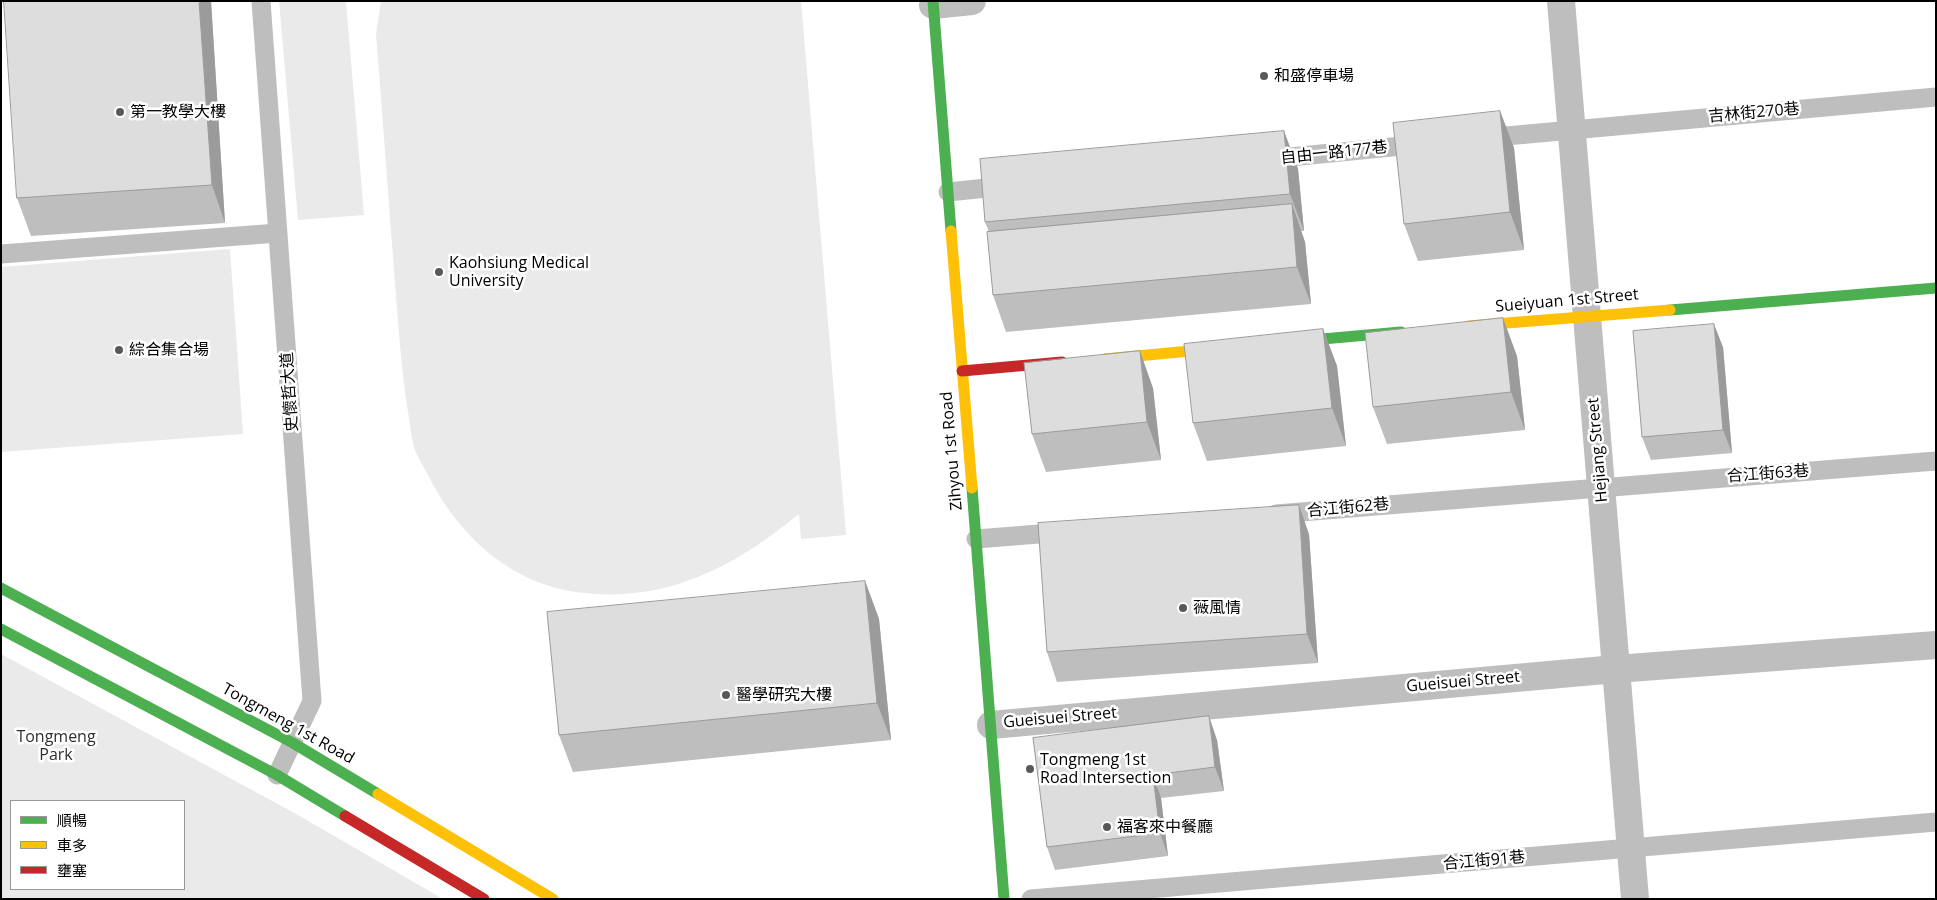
<!DOCTYPE html>
<html>
<head>
<meta charset="utf-8">
<style>
  body { margin:0 }
  #map { position:relative; width:1937px; height:900px; overflow:hidden; background:#fff; font-family:"Open Sans","Noto Sans TC",sans-serif }
  canvas { display:block }
  .frame { position:absolute; inset:0; border:2px solid #000; pointer-events:none }
  .legend { position:absolute; left:10px; top:800px; width:175px; height:90px; box-sizing:border-box; background:#fff; border:1px solid #999; margin:0; padding:6px 9px; list-style:none; font-size:15px; color:#000 }
  .legend li { display:flex; align-items:center; gap:10px; height:25px }
  .legend b { width:25px; border:1px solid #999 }
</style>
</head>
<body>
<div id="map">
<canvas width="1937" height="900"></canvas>
<div class="frame"></div>
<ul class="legend">
<li><b style="height:6px;background:#4caf50"></b>順暢</li>
<li><b style="height:6px;background:#ffc107"></b>車多</li>
<li><b style="height:6px;background:#c62828"></b>壅塞</li>
</ul>
</div>
<script>
const ctx = document.querySelector('canvas').getContext('2d');
ctx.lineJoin = 'round';
function fillPath(path, color) { ctx.fillStyle = color; ctx.fill(path, 'evenodd'); }
function trace(path, color, width, dash) { ctx.strokeStyle = color; ctx.lineWidth = width; ctx.lineCap = dash ? 'butt' : 'round'; ctx.setLineDash(dash || []); ctx.stroke(path); }
function write(font, color, halo, rows, align = 'center') {
  ctx.font = font + ' "Open Sans","Noto Sans TC",sans-serif'; ctx.lineWidth = 5; ctx.setLineDash([]); ctx.textBaseline = 'middle'; ctx.strokeStyle = halo; ctx.fillStyle = color; for (const [text, x, y, turn = 0] of rows) {
    ctx.save(); ctx.translate(x, y); ctx.rotate((+turn || 0) * Math.PI / 180); ctx.textAlign = isNaN(turn) ? turn : align; if (halo) ctx.strokeText(text, 0, 0); ctx.fillText(text, 0, 0); ctx.restore();
  }
}
const green = new Path2D(`
  M279,1H346L364,215L298,220Z
  M381,1H801L846,535L801,539L799,514C736,566 668,602 584,593C513,586 459,537 428,475C423,466 417,456 414,447C411,436 410,423 408,412C402,373 399,335 396,296C389,209 383,121 376,34Z
  M230,249L243,434L1,452V267Z
  M1,654L298,815L443,899H1ZM184,801V889H11V801Z`);
const lane = new Path2D(`
  M261,1L312,701L277,775
  M1484,138L1936,97
  M1270,159L1422,144
  M948,192L1006,186
  M1,254L278,233
  M1276,514L1936,461
  M976,539L1064,532
  M1031,899L1936,822`);
const street = new Path2D(`
  M1561,1L1635,899
  M933,5L972,1
  M991,725L1616,669L1936,645`);
const fast = new Path2D(`
  M933,1L951,231
  M1670,310L1936,288
  M1289,342L1401,332
  M972,488L1004,899
  M1,588L293,743L378,794
  M1,629L277,775L345,816`);
const slow = new Path2D(`
  M951,231L972,488
  M1469,326L1670,310
  M1105,359L1222,348
  M378,794L553,899`);
const jam = new Path2D(`
  M962,371L1062,362
  M345,816L484,899`);
const wall = new Path2D(`
  M211,1L225,223L31,236L17,198Z
  M1500,111L1514,148L1524,250L1418,261L1404,224Z
  M1284,131L1298,169L1304,231H1301L1305,242L1311,304L1006,332L993,295L989,232L985,222Z
  M1323,329L1337,366L1346,446L1207,461L1193,423Z
  M1723,347L1732,453L1651,460L1642,437Z
  M1517,356L1525,430L1387,444L1373,407Z
  M1153,388L1161,460L1046,472L1032,434Z
  M1309,534L1318,663L1057,682L1047,652Z
  M865,581L879,619L891,740L573,772L559,735Z
  M1033,738L1217,740L1224,791L1161,798L1168,856L1055,870L1047,847Z`);
const shadedWall = new Path2D(`
  M199,1H211L225,223L212,185Z
  M1500,111L1514,148L1524,250L1510,212Z
  M1284,131L1298,169L1304,231L1290,194Z
  M1292,204L1305,242L1311,304L1297,267Z
  M1503,318L1517,356L1525,430L1511,392Z
  M1714,324L1723,347L1732,453L1723,430Z
  M1323,329L1337,366L1346,446L1332,408Z
  M1140,351L1153,388L1161,460L1147,422Z
  M1299,505L1309,534L1318,663L1307,634Z
  M865,581L879,619L891,740L877,703Z
  M1209,716L1217,740L1224,791L1215,767Z
  M1153,775L1161,798L1168,856L1160,833Z`);
const building = new Path2D(`
  M4,1H199L212,185L17,198Z
  M1500,111L1510,212L1404,224L1393,123Z
  M1284,131L1290,194L985,222L980,159Z
  M1292,204L1297,267L993,295L987,232Z
  M1503,318L1511,392L1373,407L1365,333Z
  M1714,324L1723,430L1642,437L1633,331Z
  M1323,329L1332,408L1193,423L1184,344Z
  M1140,351L1147,422L1032,434L1024,363Z
  M1299,505L1307,634L1047,652L1038,523Z
  M865,581L877,703L559,735L547,612Z
  M1209,716L1215,767L1153,775L1160,833L1047,847L1033,738Z`);
const markers = [
  [1264,76,5,"#595959"],
  [120,112,5,"#595959"],
  [439,272,5,"#595959"],
  [119,350,5,"#595959"],
  [1183,608,5,"#595959"],
  [726,695,5,"#595959"],
  [1030,769,5,"#595959"],
  [1107,827,5,"#595959"]
];
const poiNames = [
  ["和盛停車場",1274,76],
  ["第一教學大樓",130,112],
  ["Kaohsiung Medical",449,263],
  ["University",449,281],
  ["綜合集合場",129,350],
  ["薇風情",1193,608],
  ["醫學研究大樓",736,695],
  ["Tongmeng 1st",1040,760],
  ["Road Intersection",1040,778],
  ["福客來中餐廳",1117,827]
];
const streetNames = [
  ["吉林街270巷",1754,113,-5],
  ["自由一路177巷",1334,153,-6],
  ["Sueiyuan 1st Street",1567,301,-5],
  ["史懷哲大道",290,392,-94],
  ["Hejiang Street",1598,450,-95],
  ["Zihyou 1st Road",952,451,-95],
  ["合江街63巷",1768,474,-4],
  ["合江街62巷",1348,508,-5],
  ["Gueisuei Street",1463,682,-5],
  ["Gueisuei Street",1060,718,-5],
  ["Tongmeng 1st Road",288,724,29],
  ["合江街91巷",1484,861,-5]
];
const parkNames = [
  ["Tongmeng",56,737],
  ["Park",56,755]
];
fillPath(green, '#eaeaea');
trace(lane, '#bebebe', 19);
trace(street, '#bebebe', 28);
trace(fast, '#4caf50', 11);
trace(slow, '#ffc107', 11);
trace(jam, '#c62828', 11);
fillPath(wall, '#bebebe');
fillPath(shadedWall, '#9b9b9b');
fillPath(building, '#ddd');
trace(building, '#9b9b9b', 1);
for (const [x, y, r, color] of markers) { const dot = new Path2D(); dot.arc(x, y, r, 0, 2 * Math.PI); ctx.fillStyle = color; ctx.fill(dot); trace(dot, '#fff', 2); }
write('16px', '#000', '#fff', poiNames, 'left');
write('16px', '#000', '#fff', streetNames);
write('16px', '#303030', '#fff', parkNames);
</script>
</body>
</html>
